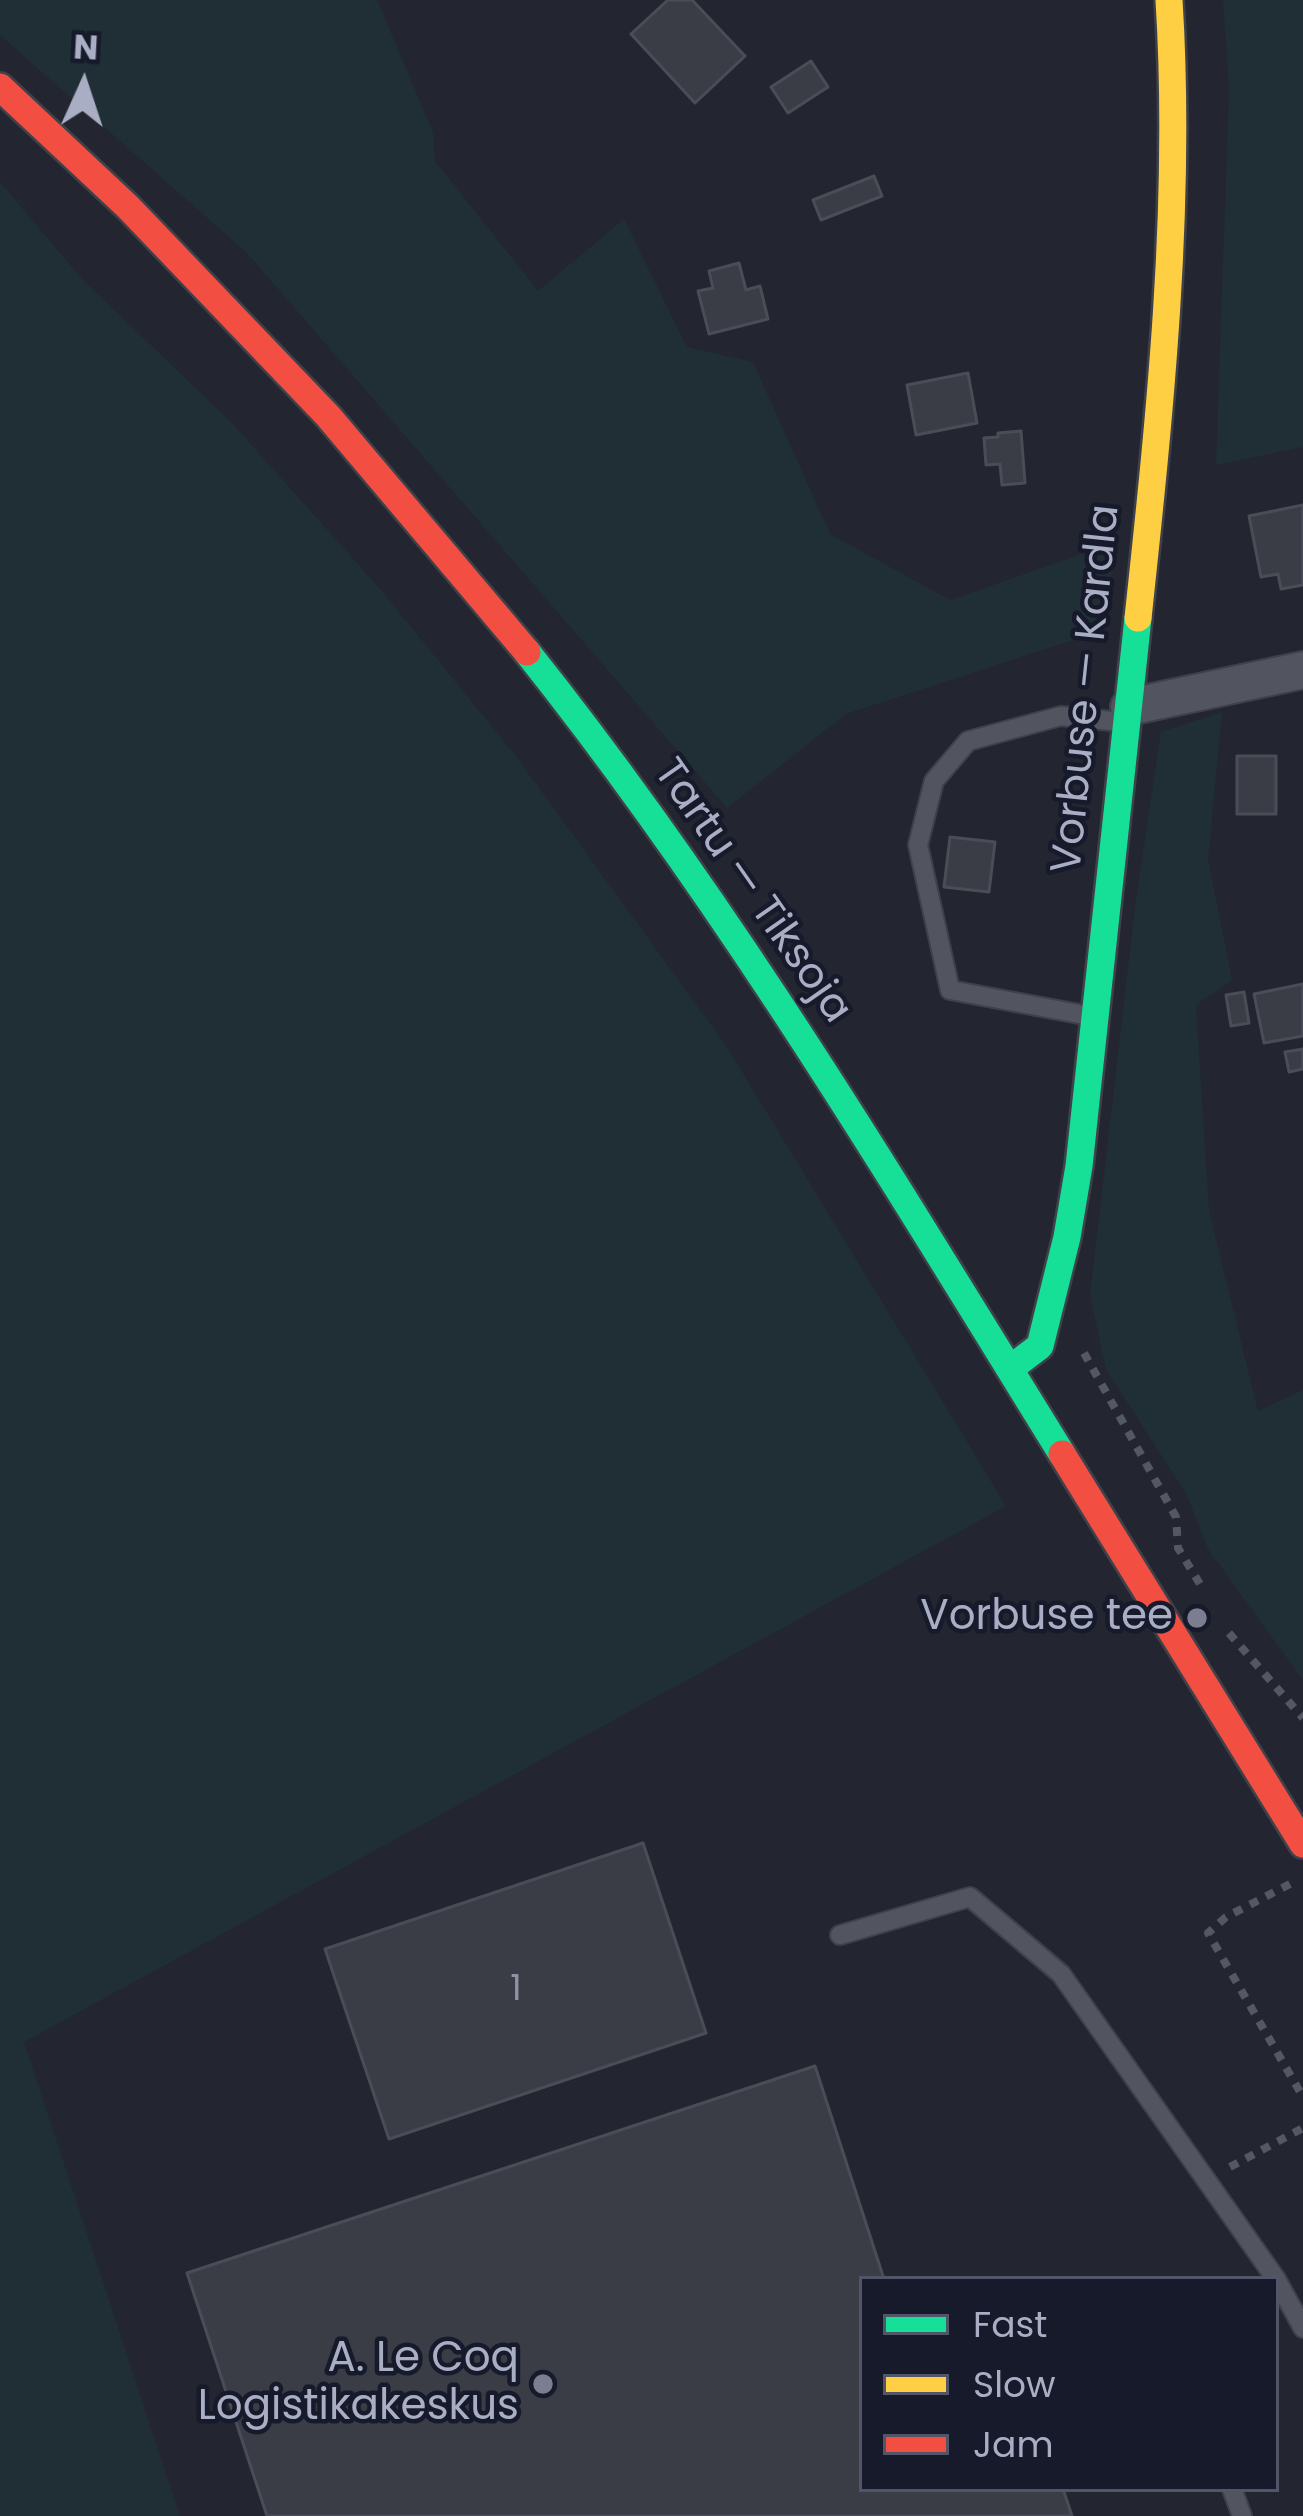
<!DOCTYPE html>
<html>
<head>
<meta charset="utf-8">
<style>
  body { margin:0 }
  #map { position:relative; width:1303px; height:2516px; overflow:hidden; background:#232630; font-family:Poppins,sans-serif }
  canvas { display:block }
  .legend { position:absolute; left:859px; top:2276px; width:420px; height:216px; box-sizing:border-box; background:#161a2a; border:3px solid #515568; margin:0; padding:15px 21px; list-style:none; font-size:36px; color:#aaaec4 }
  .legend li { display:flex; align-items:center; gap:24px; height:60px }
  .legend b { width:60px; border:3px solid #515568 }
  .north { position:absolute; left:24px; top:24px; width:120px; height:120px; -webkit-text-stroke:9px #161a2a; paint-order:stroke; rotate:3deg; font-size:33px; font-weight:700; line-height:48px; text-align:center; color:#aaaec4 }
  .north::after { content:''; display:block; margin:auto; width:42px; height:54px; background:#aaaec4; clip-path:polygon(50% 0,100% 100%,50% 72%,0 100%) }
</style>
</head>
<body>
<div id="map">
<canvas width="1303" height="2516"></canvas>
<ul class="legend">
<li><b style="height:15px;background:#16e098"></b>Fast</li>
<li><b style="height:15px;background:#ffcf43"></b>Slow</li>
<li><b style="height:15px;background:#f24e42"></b>Jam</li>
</ul>
<div class="north">N</div>
</div>
<script>
const ctx = document.querySelector('canvas').getContext('2d');
ctx.lineJoin = 'round';
function fillPath(path, color) { ctx.fillStyle = color; ctx.fill(path, 'evenodd'); }
function trace(path, color, width, dash) { ctx.strokeStyle = color; ctx.lineWidth = width; ctx.lineCap = dash ? 'butt' : 'round'; ctx.setLineDash(dash || []); ctx.stroke(path); }
function write(font, color, halo, rows, align = 'center') {
  ctx.font = font + ' Poppins,sans-serif'; ctx.lineWidth = 9; ctx.setLineDash([]); ctx.textBaseline = 'middle'; ctx.strokeStyle = halo; ctx.fillStyle = color; for (const [text, x, y, turn = 0] of rows) {
    ctx.save(); ctx.translate(x, y); ctx.rotate((+turn || 0) * Math.PI / 180); ctx.textAlign = isNaN(turn) ? turn : align; if (halo) ctx.strokeText(text, 0, 0); ctx.fillText(text, 0, 0); ctx.restore();
  }
}
const green = new Path2D(`
  M0,0H377L433,132L435,161L538,291L624,219L687,347L753,362L830,534L950,600L1114,543L1107,629L846,714L727,808L247,253L0,35Z
  M1223,0H1303V447L1216,465L1229,90Z
  M0,182L83,280L232,423L381,590L515,755L727,1047L1006,1506L24,2042L180,2516H0Z
  M1222,712L1208,860L1232,980L1196,1005L1209,1211L1258,1411L1303,1390V1680L1208,1549L1186,1493L1106,1370L1090,1295L1136,899L1161,732Z`);
const building = new Path2D(`
  M668,0H692L745,56L695,103L631,34Z
  M811,61L828,87L788,113L771,87Z
  M874,176L882,196L821,220L813,200Z
  M739,263L746,290L760,286L768,319L709,334L698,291L713,288L709,271Z
  M968,373L977,423L916,435L907,385Z
  M1021,431L1025,483L1002,485L1000,464L986,465L984,438L998,437V433Z
  M1303,505V585L1281,589L1278,574L1261,577L1249,516Z
  M1237,756H1276V814H1237Z
  M950,837L995,842L989,892L944,887Z
  M1303,984V1036L1264,1043L1254,994Z
  M1244,992L1249,1023L1231,1026L1226,995Z
  M1303,1049V1069L1289,1072L1285,1052Z
  M643,1843L706,2033L389,2139L325,1949Z
  M815,2066L884,2279H862V2489H1063L1072,2516H267L187,2273Z`);
const path = new Path2D(`
  M1084,1353L1176,1517L1178,1548L1203,1589
  M1229,1633L1303,1718
  M1290,1884L1226,1917L1208,1933L1303,2097
  M1230,2167L1303,2128`);
const lane = new Path2D(`
  M1090,1016L950,990L918,845L934,781L968,741L1061,716L1122,722
  M840,1935L970,1897L1061,1974L1276,2279
  M1276,2279L1303,2328
  M1232,2489L1242,2516`);
const street = new Path2D(`
  M1129,707L1303,670`);
const fast = new Path2D(`
  M527,652C728,904 893,1181 1062,1454
  M1011,1368L1040,1346L1067,1237L1079,1166L1138,618`);
const slow = new Path2D(`
  M1138,618C1160,413 1182,206 1169,0`);
const jam = new Path2D(`
  M0,87L128,207L328,416L527,652
  M1062,1454L1303,1844`);
const markers = [
  [1197,1618,12,"#7b7e90"],
  [543,2384,12,"#7b7e90"]
];
const numberNames = [
  ["1",516,1991]
];
const streetNames = [
  ["Vorbuse — Kardla",1088,689,-84],
  ["Tartu — Tiksoja",751,892,55]
];
const poiNames = [
  ["Vorbuse tee",1173,1618],
  ["A. Le Coq",519,2360],
  ["Logistikakeskus",519,2408]
];
fillPath(green, '#202e36');
fillPath(building, '#3a3c46');
trace(building, '#4a4d58', 3);
trace(lane, '#3f414a', 22);
trace(street, '#3f414a', 40);
trace(fast, '#3f414a', 32);
trace(slow, '#3f414a', 32);
trace(jam, '#3f414a', 32);
trace(path, '#545862', 8, [9, 9]);
trace(lane, '#52545f', 18);
trace(street, '#52545f', 36);
trace(fast, '#16e098', 27);
trace(slow, '#ffcf43', 27);
trace(jam, '#f24e42', 27);
for (const [x, y, r, color] of markers) { const dot = new Path2D(); dot.arc(x, y, r, 0, 2 * Math.PI); ctx.fillStyle = color; ctx.fill(dot); trace(dot, '#161a2a', 4.5); }
write('36px', '#8e92a4', null, numberNames);
write('42px', '#aaaec4', '#161a2a', streetNames);
write('42px', '#aaaec4', '#161a2a', poiNames, 'right');
</script>
</body>
</html>
